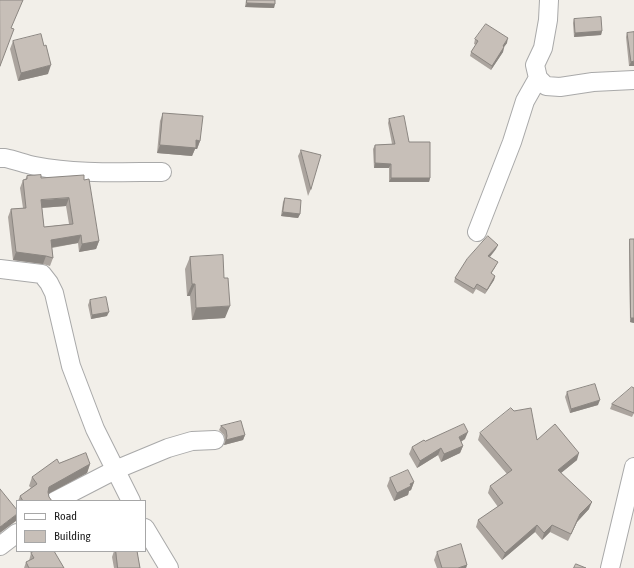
<!DOCTYPE html>
<html>
<head>
<meta charset="utf-8">
<style>
  body { margin:0 }
  #map { position:relative; width:634px; height:568px; overflow:hidden; background:#f2efe9; font-family:"Asap Condensed",sans-serif }
  canvas { display:block }
  .legend { position:absolute; left:16px; top:500px; width:130px; height:52px; box-sizing:border-box; background:#fff; border:1px solid #a7a7a7; margin:0; padding:5px 7px; list-style:none; font-size:12px; color:#222 }
  .legend li { display:flex; align-items:center; gap:8px; height:20px }
  .legend b { width:20px; border:1px solid #a7a7a7 }
</style>
</head>
<body>
<div id="map">
<canvas width="634" height="568"></canvas>
<ul class="legend">
<li><b style="height:5px;background:#fff"></b>Road</li>
<li><b style="height:11px;background:#c7bfb8"></b>Building</li>
</ul>
</div>
<script>
const ctx = document.querySelector('canvas').getContext('2d');
ctx.lineJoin = 'round';
function trace(path, color, width, dash) { ctx.strokeStyle = color; ctx.lineWidth = width; ctx.lineCap = dash ? 'butt' : 'round'; ctx.setLineDash(dash || []); ctx.stroke(path); }
function fillPath(path, color) { ctx.fillStyle = color; ctx.fill(path, 'evenodd'); }
const minor = new Path2D(`
  M549,0L548,20L543,48L535,65L538,78L546,86L560,87L593,82L634,80
  M0,158H5C15,160 25,164 35,166C76,174 119,172 162,172
  M477,232L512,142L525,101L538,78
  M0,269L42,274L49,283L54,293L71,366L95,429L131,501
  M55,501L115,470L168,448L192,441L215,440
  M145,528L169,568
  M0,546L17,533
  M610,568L634,467`);
const wall = new Path2D(`
  M246,0H275L274,8L245,7Z
  M574,19L602,31L601,35L574,37L573,23Z
  M634,32V66H629L626,37L627,33Z
  M475,39L507,43L504,47L503,52L491,70L470,56L471,52L476,45L474,44Z
  M13,41L48,74L18,81L10,49Z
  M163,113L200,141L197,149H195L192,156L157,153L160,121Z
  M389,119L409,142L430,178L429,182H389V168H374L373,149L375,145L392,144L388,123Z
  M301,150L311,189L308,196L298,156Z
  M27,176L41,178L84,180L99,241L96,249L79,252L78,243L52,248L53,258L50,266L43,264L13,260L8,217L11,209L23,208L20,188L23,180H25ZM66,206L69,224L44,227L42,208Z
  M285,198L300,214L298,218L281,216L283,202Z
  M630,239L634,323L630,322L629,243Z
  M496,249L490,257L496,266L491,274L495,276L494,280L485,294L476,289L473,294L454,282L455,278Z
  M190,257L225,318L192,320L190,296H187L185,269Z
  M90,300L107,316L91,319L88,305Z
  M634,388V413L632,417L610,409L612,404Z
  M567,392L598,405L570,413L565,397Z
  M221,426L245,435L243,440L224,445L225,440L224,435L219,430Z
  M480,433L537,440L577,460L561,473L589,509L577,522L568,541L550,532L542,540L535,532L502,560L476,527L478,520L498,507L488,493L490,486L507,474L478,440Z
  M465,439L461,442L463,446L460,453L441,462L438,455L417,468L409,454L412,447L425,441Z
  M59,463L90,464L87,473L48,494L49,497L52,501H18L20,496L31,488L29,486L32,477Z
  M390,478L414,482L411,490L409,491L408,495L394,501L387,486Z
  M114,551H137L140,568H114L112,557Z
  M437,552L467,565L466,568H437L434,560Z
  M31,553L64,568H24L26,562L29,561Z`);
const shadedWall = new Path2D(`
  M247,3L275,4L274,8L245,7Z
  M602,31L601,35L574,37L575,33Z
  M508,38L507,43L501,51L503,46Z
  M504,47L503,52L491,70L492,66Z
  M634,61V66H629L631,62Z
  M51,65L48,74L18,81L21,73Z
  M196,140L200,141L197,149H195L192,156L157,153L160,145Z
  M375,163L391,164L389,168H374Z
  M391,178H430L429,182H389Z
  M69,198L66,206L39,208L41,200Z
  M283,212L300,214L298,218L281,216Z
  M81,235L78,243L48,248L51,240Z
  M99,241L96,249L79,252L82,244Z
  M498,245L496,249L487,260L488,256Z
  M16,252L46,256L43,264L13,260Z
  M495,276L494,280L485,294L487,290Z
  M192,284H195L190,296H187Z
  M230,306L225,318L192,320L196,308Z
  M109,312L107,316L91,319L92,315Z
  M631,318H634V323L630,322Z
  M600,400L598,405L570,413L571,409Z
  M468,432L465,439L456,444L459,437Z
  M245,435L243,440L224,445L226,440Z
  M463,446L460,453L441,462L444,454Z
  M441,448L438,455L417,468L420,461Z
  M579,453L577,460L556,477L558,470Z
  M90,464L87,473L46,495L49,487Z
  M414,482L411,490L409,491L408,495L394,501L397,493L410,484Z
  M592,502L589,509L577,522L568,541L580,514Z
  M17,514V518L16,521L0,533V527Z
  M537,525L535,532L502,560L505,553Z
  M552,525L550,532L542,540L544,533Z
  M467,565L466,568H458Z`);
const building = new Path2D(`
  M0,0H23L11,28L14,29L0,66Z
  M247,0H275V4L247,3Z
  M601,17L602,31L575,33L574,19Z
  M486,24L508,38L503,46L504,47L492,66L471,52L478,41L475,39Z
  M634,32V61L631,62L627,33Z
  M41,34L44,46L46,45L51,65L21,73L13,41Z
  M163,113L203,116L200,141L196,140V148L160,145Z
  M404,116L409,142H430V178H391V164L375,163V145L395,144L389,119Z
  M301,150L321,155L311,189Z
  M41,175V178L84,175V180L89,179L99,241L82,244L81,235L51,240L53,258L46,256L16,252L11,209L26,208L23,180L27,179V176ZM69,198L73,224L44,227L41,200Z
  M285,198L301,200L300,214L283,212Z
  M488,236L498,245L488,256L498,262L491,273L495,276L487,290L477,284L474,289L455,278L467,259Z
  M630,239H634V318H631Z
  M223,255L224,278H228L230,306L196,308L195,284H192L190,257Z
  M106,297L109,312L92,315L90,300Z
  M595,384L600,400L571,409L567,392Z
  M632,387L634,388V413L612,404Z
  M511,408L514,411L531,408L537,440L555,424L579,453L558,470L592,502L580,514L571,534L552,525L544,533L537,525L505,553L478,520L503,503L490,486L512,470L480,433Z
  M241,421L245,435L226,440L227,436L226,430L221,426Z
  M464,424L468,432L459,437L463,446L444,454L441,448L420,461L412,447L424,440L425,441Z
  M86,453L90,464L49,487L48,492L49,497L52,501H23L20,496L37,484L32,477L57,459L59,463Z
  M408,470L414,482L410,484L411,486L397,493L390,478Z
  M0,489L17,510V514L0,527Z
  M461,544L467,565L458,568H442L437,552Z
  M35,551H54L64,568H29L26,562L34,558L31,553Z
  M116,551H137L140,568H118Z
  M576,564L586,568H574Z`);
trace(minor, '#a9a9a9', 20);
trace(minor, '#fff', 18);
fillPath(wall, '#aba49e');
fillPath(shadedWall, '#8b8681');
fillPath(building, '#c7bfb8');
trace(building, '#8b8681', 1);
</script>
</body>
</html>
